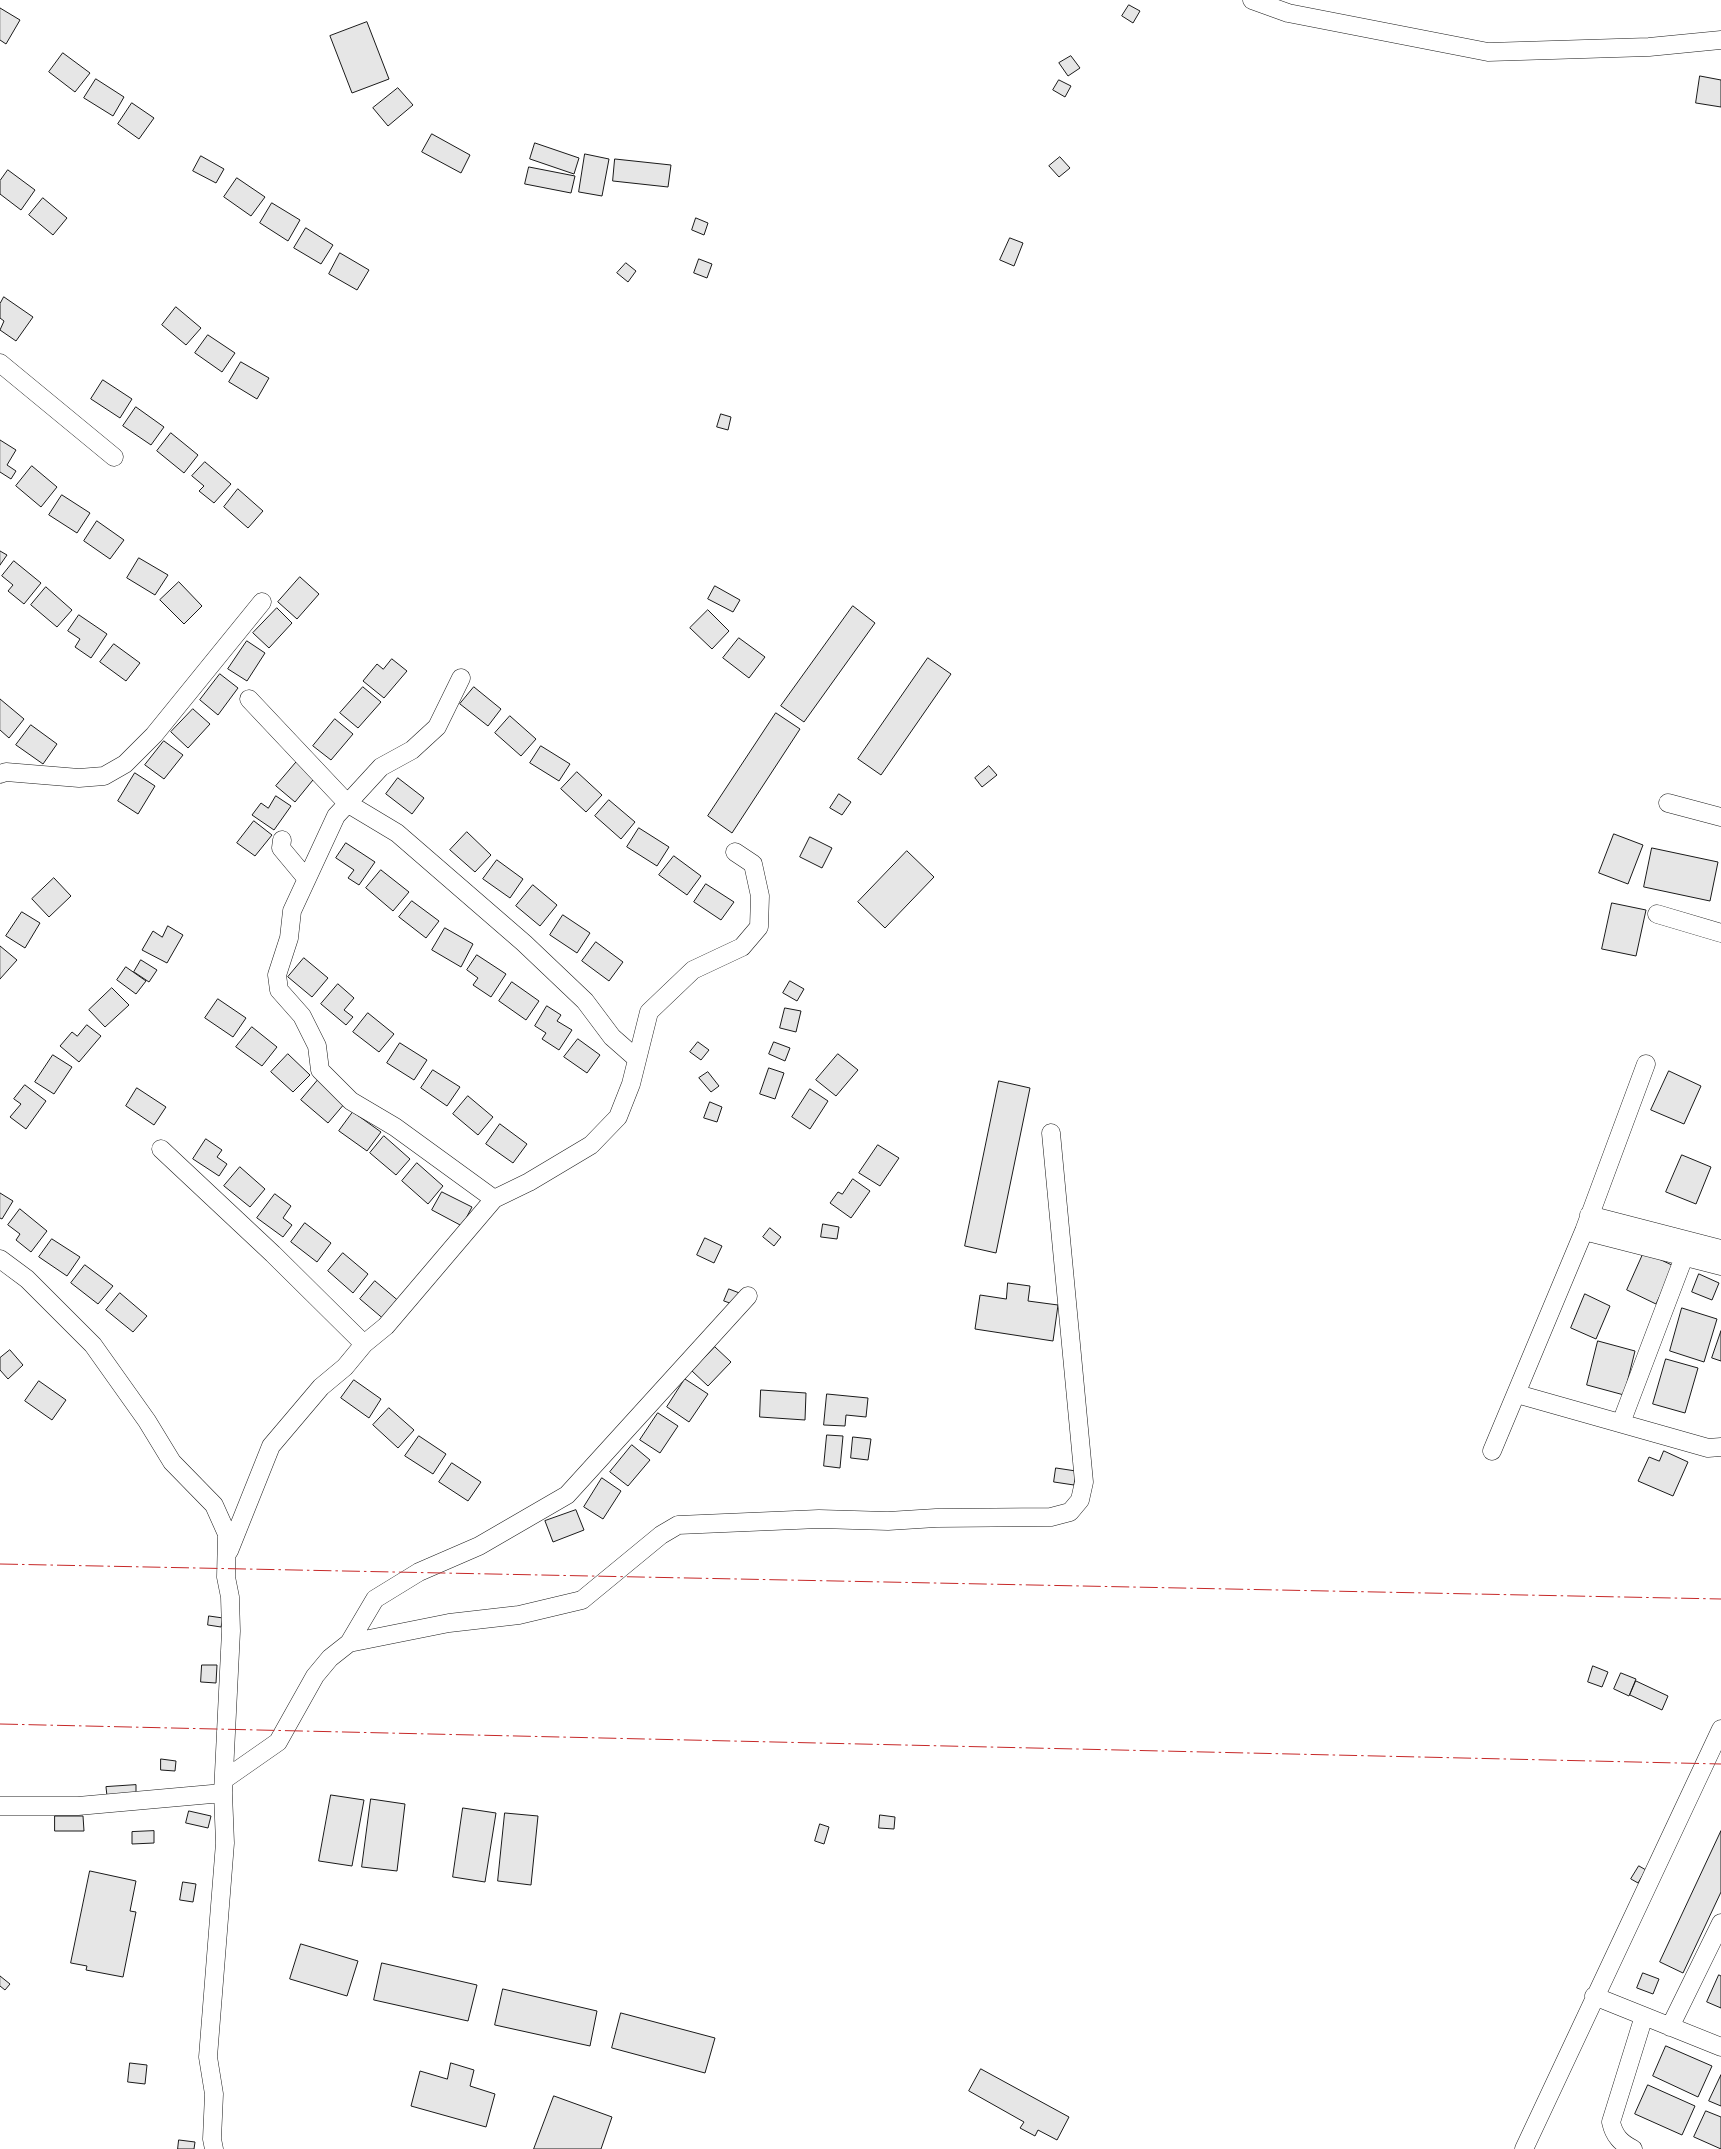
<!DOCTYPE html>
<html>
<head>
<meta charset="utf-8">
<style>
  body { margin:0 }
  canvas { display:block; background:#fff }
</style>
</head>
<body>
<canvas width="1721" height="2149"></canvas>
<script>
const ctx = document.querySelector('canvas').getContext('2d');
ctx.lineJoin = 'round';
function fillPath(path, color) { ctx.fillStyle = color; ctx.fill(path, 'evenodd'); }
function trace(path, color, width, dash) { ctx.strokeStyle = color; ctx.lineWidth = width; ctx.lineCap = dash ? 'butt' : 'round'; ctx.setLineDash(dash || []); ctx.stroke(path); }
const building = new Path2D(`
  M1129,5L1140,11L1133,23L1122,16Z
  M0,8L20,20L6,44L0,40Z
  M367,22L389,79L352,93L330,36Z
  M63,53L90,73L75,92L49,72Z
  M1071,56L1080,68L1068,76L1059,63Z
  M1700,76L1721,80V107L1696,103Z
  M96,79L124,97L113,116L84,98Z
  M1059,80L1071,86L1065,97L1053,90Z
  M398,88L413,105L388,126L373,108Z
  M132,103L154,118L139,139L118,124Z
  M432,134L470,155L461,173L422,152Z
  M535,143L579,158L574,174L530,159Z
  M585,154L609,159L602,196L579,192Z
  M201,156L224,169L216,183L193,171Z
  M1060,157L1070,168L1059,177L1049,166Z
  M615,159L671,165L668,187L613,181Z
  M529,167L575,176L571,193L525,184Z
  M8,170L35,190L21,210L0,194V181Z
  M237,178L265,197L251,216L224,197Z
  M43,198L67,218L53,235L29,215Z
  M272,203L300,220L288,241L260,223Z
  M696,218L708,223L704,235L692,230Z
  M306,228L333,245L321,264L294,248Z
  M1010,238L1023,243L1014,266L1000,260Z
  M340,253L369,270L357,290L329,274Z
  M699,259L712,264L707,278L694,273Z
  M626,263L636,271L628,282L617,273Z
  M4,297L33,317L16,341L0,330L4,321L0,318V304Z
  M176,307L201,328L186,345L162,325Z
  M208,335L235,353L222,372L195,353Z
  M241,362L269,378L257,399L229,382Z
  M103,380L132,399L120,418L91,399Z
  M136,407L164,427L151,445L123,426Z
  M721,414L731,417L728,430L717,427Z
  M171,433L198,455L184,473L157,451Z
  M0,440L16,450L7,465L16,471L11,479L0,472Z
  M205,462L231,484L214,503L199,491L204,486L192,476Z
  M32,466L57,487L41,507L16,486Z
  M238,489L263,511L248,528L224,507Z
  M62,495L90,513L77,533L49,515Z
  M97,521L124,540L110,559L84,541Z
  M0,551L7,555L0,565Z
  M139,558L168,575L155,595L127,578Z
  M14,561L41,583L24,604L8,591L13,585L2,576Z
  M300,577L319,594L297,619L278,602Z
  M179,582L202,606L184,624L160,600Z
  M715,586L740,600L733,612L708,599Z
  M46,587L72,610L57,627L31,605Z
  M853,606L875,623L804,722L781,706Z
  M277,608L292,623L269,648L253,633Z
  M708,610L729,631L712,649L690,628Z
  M79,615L107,634L91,658L75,647L80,639L68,631Z
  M739,638L765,657L749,678L723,658Z
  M247,641L265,653L247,681L228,669Z
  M114,644L140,663L126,681L100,662Z
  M928,658L951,674L881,775L858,759Z
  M392,659L407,671L384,698L363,681L377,664L383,669Z
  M220,674L238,688L218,715L200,700Z
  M363,687L381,702L358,728L340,713Z
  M474,687L501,709L488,726L460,704Z
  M0,699L24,719L9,738L0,730Z
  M193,709L210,724L188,748L171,732Z
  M776,713L800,729L732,833L708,816Z
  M510,716L536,739L521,756L495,733Z
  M335,719L353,734L331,760L313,746Z
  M31,725L57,744L43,764L16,745Z
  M164,741L183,755L164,779L145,765Z
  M541,746L570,764L559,781L530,763Z
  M299,759L317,775L295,802L276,786Z
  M989,766L997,775L982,787L975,778Z
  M577,772L602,795L586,812L561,789Z
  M135,773L155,786L138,814L118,801Z
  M398,778L424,798L412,814L386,794Z
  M839,794L851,802L842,815L830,808Z
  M276,796L291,806L274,830L252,815L261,803L268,808Z
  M609,800L635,822L621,839L595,816Z
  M254,821L272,835L255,856L237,843Z
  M639,828L669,847L657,866L627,847Z
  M467,832L491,855L475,872L450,850Z
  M1614,834L1643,845L1628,884L1599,873Z
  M810,837L832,848L822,868L800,857Z
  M346,843L375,862L359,885L348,878L354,870L336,858Z
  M1652,848L1718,862L1710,901L1644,887Z
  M907,851L934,877L885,928L858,902Z
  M674,856L701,876L687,895L659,875Z
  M497,860L523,879L510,898L483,879Z
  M381,870L409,892L393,911L366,888Z
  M54,878L71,896L49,917L32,899Z
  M706,884L734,902L721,920L694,902Z
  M533,885L557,905L540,926L516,906Z
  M412,901L439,921L426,938L399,917Z
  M1612,903L1646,910L1636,956L1602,949Z
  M22,912L40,923L25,948L6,936Z
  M563,915L590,933L577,953L550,935Z
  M168,926L183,935L167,963L142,950L153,931L162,937Z
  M445,928L473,944L461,967L432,950Z
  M596,942L623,962L609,981L582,961Z
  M0,946L17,960L0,979Z
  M477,955L506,974L491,997L473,985L478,978L467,970Z
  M304,958L328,978L312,997L288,977Z
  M141,960L157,970L149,982L134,972Z
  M126,967L146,981L136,994L117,980Z
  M790,981L804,989L797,1001L783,993Z
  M512,982L539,1001L526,1020L499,1001Z
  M338,984L354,998L344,1010L353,1017L346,1025L321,1004Z
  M112,988L129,1005L105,1027L89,1010Z
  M218,999L246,1018L233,1037L205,1018Z
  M547,1006L561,1015L557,1021L572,1030L559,1050L542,1039L546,1033L535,1026Z
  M785,1008L801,1011L796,1032L780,1028Z
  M368,1013L394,1034L379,1052L353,1032Z
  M87,1025L101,1036L79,1062L60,1046L72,1032L77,1036Z
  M252,1027L277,1047L262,1066L236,1047Z
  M578,1039L600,1055L587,1073L564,1057Z
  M698,1042L709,1050L701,1060L690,1052Z
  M774,1042L790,1048L785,1061L769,1054Z
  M400,1043L427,1060L414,1080L387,1063Z
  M288,1054L310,1075L293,1092L271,1072Z
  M838,1054L858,1070L836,1096L816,1080Z
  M53,1055L72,1067L54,1094L35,1082Z
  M769,1068L784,1073L775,1099L760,1094Z
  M433,1070L460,1087L447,1106L421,1088Z
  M1669,1071L1701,1086L1684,1124L1651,1110Z
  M708,1072L719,1086L711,1092L699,1078Z
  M318,1080L345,1103L328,1123L301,1100Z
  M999,1081L1030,1088L996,1253L965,1246Z
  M25,1085L46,1101L26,1129L10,1117L21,1104L14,1099Z
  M137,1088L166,1107L154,1125L126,1106Z
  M810,1089L828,1101L810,1129L792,1117Z
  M468,1096L493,1117L478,1135L453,1114Z
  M710,1102L722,1107L717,1122L704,1118Z
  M353,1112L381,1132L367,1151L339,1131Z
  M500,1124L527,1144L513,1163L486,1144Z
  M384,1136L410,1159L396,1175L370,1153Z
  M206,1139L222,1150L217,1157L227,1164L219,1176L193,1159Z
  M878,1145L899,1158L880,1186L859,1173Z
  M1682,1155L1711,1167L1696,1204L1666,1192Z
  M417,1163L443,1186L428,1204L402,1181Z
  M240,1167L265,1189L250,1207L224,1186Z
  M853,1179L870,1191L851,1218L830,1203L838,1192L842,1194Z
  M442,1192L472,1207L462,1226L432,1210Z
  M0,1193L13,1201L2,1219L0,1218Z
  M275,1194L291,1206L283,1218L292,1225L283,1237L257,1218Z
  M20,1209L47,1231L31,1252L16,1240L20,1234L8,1225Z
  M305,1223L331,1243L317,1262L291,1242Z
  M823,1224L839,1227L837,1239L821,1237Z
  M770,1228L781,1237L774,1246L763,1237Z
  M705,1238L722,1246L714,1263L697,1255Z
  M52,1239L80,1257L67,1276L39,1257Z
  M1644,1252L1674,1266L1656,1304L1627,1290Z
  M343,1253L368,1274L353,1293L328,1271Z
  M85,1265L113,1286L98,1304L71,1283Z
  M1699,1274L1719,1283L1712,1300L1692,1292Z
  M375,1281L401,1303L386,1321L360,1299Z
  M1008,1283L1030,1286L1028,1301L1058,1305L1053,1341L975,1329L980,1295L1006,1299Z
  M729,1289L742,1294L738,1306L724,1301Z
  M120,1293L147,1316L133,1332L106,1310Z
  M1585,1294L1610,1306L1596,1339L1571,1328Z
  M1682,1308L1717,1319L1704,1362L1670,1351Z
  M1721,1331V1361L1712,1358Z
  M1598,1341L1635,1351L1624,1395L1587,1385Z
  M715,1347L731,1362L708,1386L692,1371Z
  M10,1350L23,1365L8,1379L0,1370V1358Z
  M1666,1359L1698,1368L1685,1413L1653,1404Z
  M685,1379L708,1394L689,1422L667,1407Z
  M354,1380L381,1399L369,1418L341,1398Z
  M39,1381L66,1400L52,1420L25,1401Z
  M761,1390L806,1393L805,1420L760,1417Z
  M827,1394L868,1398L866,1417L846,1415L845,1426L824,1425Z
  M389,1408L414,1430L398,1448L373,1425Z
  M658,1413L678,1426L660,1453L640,1440Z
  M827,1435L843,1436L840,1468L824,1466Z
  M419,1436L446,1454L433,1474L405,1456Z
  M853,1437L871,1439L868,1460L851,1458Z
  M632,1445L650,1460L628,1486L610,1472Z
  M1664,1451L1688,1462L1673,1496L1638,1481L1649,1457L1659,1461Z
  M452,1463L481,1482L468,1501L439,1482Z
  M1056,1468L1076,1471L1074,1485L1054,1482Z
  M602,1478L621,1491L603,1519L584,1507Z
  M576,1510L584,1530L553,1542L545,1521Z
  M209,1616L223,1618L221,1627L208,1625Z
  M202,1665H217L216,1683L201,1682Z
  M1593,1666L1608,1672L1602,1687L1588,1682Z
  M1621,1673L1636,1679L1629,1696L1614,1689Z
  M1636,1681L1668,1696L1662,1710L1630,1695Z
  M161,1759L176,1761L175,1771L161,1770Z
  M136,1785V1794L107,1796L106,1787Z
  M331,1795L364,1800L352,1866L319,1861Z
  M371,1799L405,1804L397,1871L362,1867Z
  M463,1808L496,1813L485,1882L453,1877Z
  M189,1811L211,1816L208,1828L186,1823Z
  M505,1813L538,1816L531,1885L498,1881Z
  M880,1815L895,1817L894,1829L879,1828Z
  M55,1816H83L84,1831H55Z
  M820,1824L829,1827L824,1844L815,1841Z
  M154,1831V1843L132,1844V1832Z
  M1721,1831V1892L1683,1973L1660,1962Z
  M1639,1866L1646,1870L1638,1883L1631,1879Z
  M90,1871L136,1881L130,1911L136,1912L123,1977L86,1970L87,1966L71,1963Z
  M183,1882L196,1884L193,1902L180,1900Z
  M301,1944L358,1961L347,1996L290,1979Z
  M382,1963L477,1985L468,2021L374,2000Z
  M1643,1973L1659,1979L1653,1994L1637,1988Z
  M1719,1975L1721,1976V2008L1707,2002Z
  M0,1976L10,1984L5,1990L0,1986Z
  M503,1989L597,2011L590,2046L495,2025Z
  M621,2013L715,2038L705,2073L612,2048Z
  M1666,2046L1712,2066L1698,2097L1653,2076Z
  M130,2063L147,2065L145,2084L128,2082Z
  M451,2063L474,2070L470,2086L495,2094L486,2127L411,2106L420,2071L447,2079Z
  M981,2069L1069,2117L1057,2140L1038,2130L1035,2136L1020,2128L1024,2122L969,2091Z
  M1721,2075V2106L1709,2101Z
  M1648,2085L1695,2106L1682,2135L1635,2114Z
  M554,2096L612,2117L601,2149H534Z
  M1706,2111L1721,2117V2149L1694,2137Z
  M179,2140L195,2142L194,2149H178Z`);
const street = new Path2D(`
  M1252,0L1288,13L1488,52L1649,47L1721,40
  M0,363L114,457
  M461,678L437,727L412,750L381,767L336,816L292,911L289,938L277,975L279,990L302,1016L317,1046L320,1070L351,1101L395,1127L494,1199
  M249,699L347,803L397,833L524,943L585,1001L612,1037L637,1059
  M0,774L6,772L79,778L104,776L125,764L154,735L262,602
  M1668,803L1721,817
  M282,840L281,848L306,878
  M1657,914L1721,933
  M161,1149L273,1254L364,1344
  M1589,1215L1721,1249
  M1584,1231L1721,1266
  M0,1259L27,1279L93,1345L147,1421L172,1462L214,1505L227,1534L226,1577L230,1597L231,1631L223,1793L225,1843L208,2057L214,2094L212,2139L214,2149
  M1517,1394L1708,1448L1721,1447
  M1621,1423L1684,1257
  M1492,1451L1584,1231L1646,1064
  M229,1551L271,1446L321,1387L345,1367L364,1344L386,1326L494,1199L529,1182L591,1145L618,1117L631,1084L649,1012L693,970L742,947L759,927L760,896L753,864L735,852
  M349,1643L449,1623L519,1615L582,1600L661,1535L678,1525L819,1519L888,1521L936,1518L1051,1517L1070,1512L1080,1500L1084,1482L1051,1133
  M225,1779L278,1742L315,1676L330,1658L349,1643L375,1599L419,1572L479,1546L567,1495L748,1296
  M0,1806H78L223,1793
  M1594,1996L1721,2047
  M1670,2027L1721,1923
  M1524,2149L1721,1729
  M1633,2149C1621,2143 1614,2136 1611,2122L1644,2016`);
const power = new Path2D(`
  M0,1564L1721,1599
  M0,1724L1721,1764`);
fillPath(building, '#e6e6e6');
trace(building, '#1a1a1a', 1);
trace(street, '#1a1a1a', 19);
trace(street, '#fff', 18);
trace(power, '#c62828', 1, [18, 4, 2.5, 4]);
</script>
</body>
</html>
